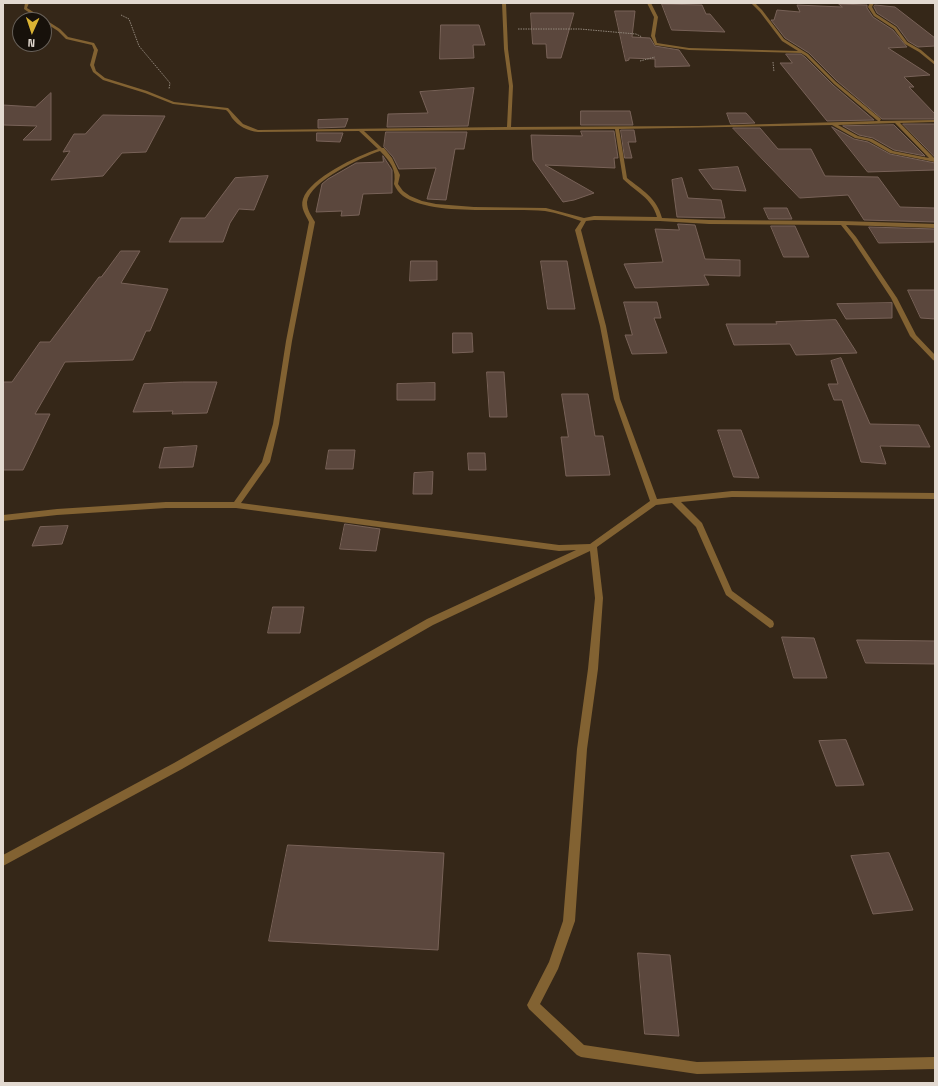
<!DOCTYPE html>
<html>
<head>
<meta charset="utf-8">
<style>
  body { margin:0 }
  #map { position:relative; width:938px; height:1086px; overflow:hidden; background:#352718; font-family:"Space Grotesk",sans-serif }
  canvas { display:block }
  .frame { position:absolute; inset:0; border:4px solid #e2d9d0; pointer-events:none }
  .north { position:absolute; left:12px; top:12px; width:40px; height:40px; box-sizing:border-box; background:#17110b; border:1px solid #68615a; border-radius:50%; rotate:183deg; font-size:11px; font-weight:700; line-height:16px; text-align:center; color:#e2d9d0 }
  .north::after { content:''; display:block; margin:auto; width:14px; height:18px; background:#dbb333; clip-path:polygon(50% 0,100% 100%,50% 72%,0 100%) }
</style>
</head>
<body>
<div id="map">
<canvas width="938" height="1086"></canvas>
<div class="frame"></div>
<div class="north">N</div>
</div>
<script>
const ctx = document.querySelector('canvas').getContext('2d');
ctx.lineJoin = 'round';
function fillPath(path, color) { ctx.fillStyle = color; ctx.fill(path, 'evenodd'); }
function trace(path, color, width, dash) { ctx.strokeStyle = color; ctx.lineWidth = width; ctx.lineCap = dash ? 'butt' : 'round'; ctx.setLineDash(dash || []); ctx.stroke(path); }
const building = new Path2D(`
  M662,4L702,5L706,14H710L725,32L672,30Z
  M839,4L867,5V8L873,17L893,30L907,47L888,48L930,75L904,77L914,87H909L935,114V119H882L837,81L809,53L785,38L771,20H774L777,10L800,12L797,5L842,7Z
  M875,5L895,7L935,38V46L918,47L908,41L897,26L877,13L874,7Z
  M615,11H635L632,37L650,38L655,46L679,50L690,66L655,67V59L629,58V60L626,61Z
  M531,13H574L561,58H547L546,44H533Z
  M441,25H479L485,45H473L474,58L440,59Z
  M786,54H801L805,57L833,85L874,120L827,121L780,63H792Z
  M474,88L468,126L387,127L388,114L428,113L420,92Z
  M51,93V140H23L37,126L3,125V105L35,107Z
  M581,111H630L633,125H581Z
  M727,113H746L755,123L731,124Z
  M103,115L165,116L146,152L122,153L103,176L51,180L70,151L63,152L74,134H85Z
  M348,119L345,127L318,128V120Z
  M903,124H935V157Z
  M894,125L925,156L894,150L873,138L859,135L843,126Z
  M832,127L854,139L868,142L890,154L935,163V170L868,172Z
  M733,128H760L778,149H811L825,176L878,177L900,207L935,208V222L864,220L848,195L800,198Z
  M621,130H634L636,142H628L632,158H625Z
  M581,131H614L618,158H614L615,168L545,165L594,193L574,200L563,202L533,160L531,135L582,136Z
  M386,132H467L464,149H455L446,200L427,199L436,168L399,169L393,157L384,147Z
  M317,133H343L340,142L317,141Z
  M383,156L392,170V193L363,194L359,215L341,216L342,211L316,212L322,184L328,179L356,163L383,162Z
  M738,167L746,191L713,189L699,170Z
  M268,176L254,210L239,209L230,223L223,242H169L181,218H205L235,178Z
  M682,178L688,198L721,200L725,218L677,217L672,180Z
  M764,208H787L792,219H769Z
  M678,224L695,225L705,259L740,260V276L704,275L709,285L635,288L624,264L663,262L655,229L679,230Z
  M771,226H795L809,257H784Z
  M869,227L935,229V242L879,243Z
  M121,251H140L121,283L168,289L150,331H146L133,360L65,362L35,414H50L23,470H3V382H12L40,342H50L99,277H101Z
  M411,261H437V280L410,281Z
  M541,261H567L575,309H548Z
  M908,290H935V319L921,318Z
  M624,302H657L661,318H654L667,353L632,354L625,335H632Z
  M892,303V318L846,319L837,304Z
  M836,320L857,353L796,355L790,344L734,345L726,324H777L776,322Z
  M453,333H472L473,352L453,353Z
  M841,358L870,424L919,425L930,447L880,446L886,464L861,462L842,400H834L828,384H838L831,361Z
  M487,372H504L507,417H490Z
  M183,382H217L207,413L172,414L173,411L133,412L144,384Z
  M435,383V400H397V384Z
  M562,394H588L595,436H603L610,475L566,476L561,437H568Z
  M718,430H741L759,478L734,477Z
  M197,446L193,467L159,468L164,448Z
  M329,450H355L353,469H326Z
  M468,453H485L486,470H469Z
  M433,472L432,494H413L414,473Z
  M345,524L380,529L376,551L340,549Z
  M68,526L62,544L32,546L40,527Z
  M273,607H304L300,633H268Z
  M782,637L814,638L827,678H794Z
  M857,640L935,641V664L866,663Z
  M846,740L864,785L836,786L819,741Z
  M288,845L444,853L438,950L269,941Z
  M889,853L913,910L873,914L851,856Z
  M638,953L670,955L679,1036L645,1034Z`);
const path = new Path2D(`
  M121,15L129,19L139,46L170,83L169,89
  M518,29H580L636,34L642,37
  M640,61L655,57
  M773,62L774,72`);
const minor = new Path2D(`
  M25,3H29L27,8L60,29L68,37L94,43L98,50L94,65L96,71L105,78L147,91L174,102L228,108L243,124L258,130L507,127L509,86L504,49L502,3H506L508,49L513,86L511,127L698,126L878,121L834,84L806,56L801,53L689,50L655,45L651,36L654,17L647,3H651L658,17L655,36L657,43L689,48L798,51L782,41L760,12L751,3H755L762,10L784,39L808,54L836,82L881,119L880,121L935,120V122L900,123L935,159V162L890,153L869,141L855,138L832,125L619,129L627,178C642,190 657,198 662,218L709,220L842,221L935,224V228L846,225L856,237L897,298L916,335L935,355V361L933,360L910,336L891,298L852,239L841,225L709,224L660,221L594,220L586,221L581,230L606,326L620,399L657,499L732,491L935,493V499L732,497L681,502L702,523L732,591L773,621L774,624L773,627L770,628L726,595L696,527L672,503L656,505L597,547L603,598L598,669L587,749L575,921L558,969L540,1004L584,1045L697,1062L935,1057V1069L697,1074L581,1057L577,1055L529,1009L527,1005L549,962L563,921L577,749L588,669L595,598L590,551L433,625L182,769L3,866V855L174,763L427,619L576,550L559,551L236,508H166L57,515L3,521V515L57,509L166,502H234L262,462L273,424L286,341L309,222C306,215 300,208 303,199C310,178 357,156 378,149L359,131L258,132C248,131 238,126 232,118C230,115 229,112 226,110L173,104L145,93L103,80L93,72L90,65L94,50L92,45L66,39L58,31L44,22V20H40L24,9ZM895,123L929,158L893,151L872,139L858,136L838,125ZM615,129L623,179C636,192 652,198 657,217L594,216L584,218L546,208L474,207L436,204L422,201L410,196L403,191L398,184L400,175L392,158L384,148H382L364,131ZM380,151C390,161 397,170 394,184C396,189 399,193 403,196C433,217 508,207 545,211C557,213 569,217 581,221L575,230L600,326L614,399L650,501L590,544L559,545L241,503L270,462L279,424L292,341L315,222C311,215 307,210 307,202C310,181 362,157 380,151Z
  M870,3H874L872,7L876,14L896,27L907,42L921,50L935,62V65L919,52L905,44L894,29L874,16L868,7Z`);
fillPath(building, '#5b473d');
trace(building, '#786258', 1);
trace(path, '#92877b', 1, [1.5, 1]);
fillPath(minor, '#826232');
</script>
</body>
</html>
